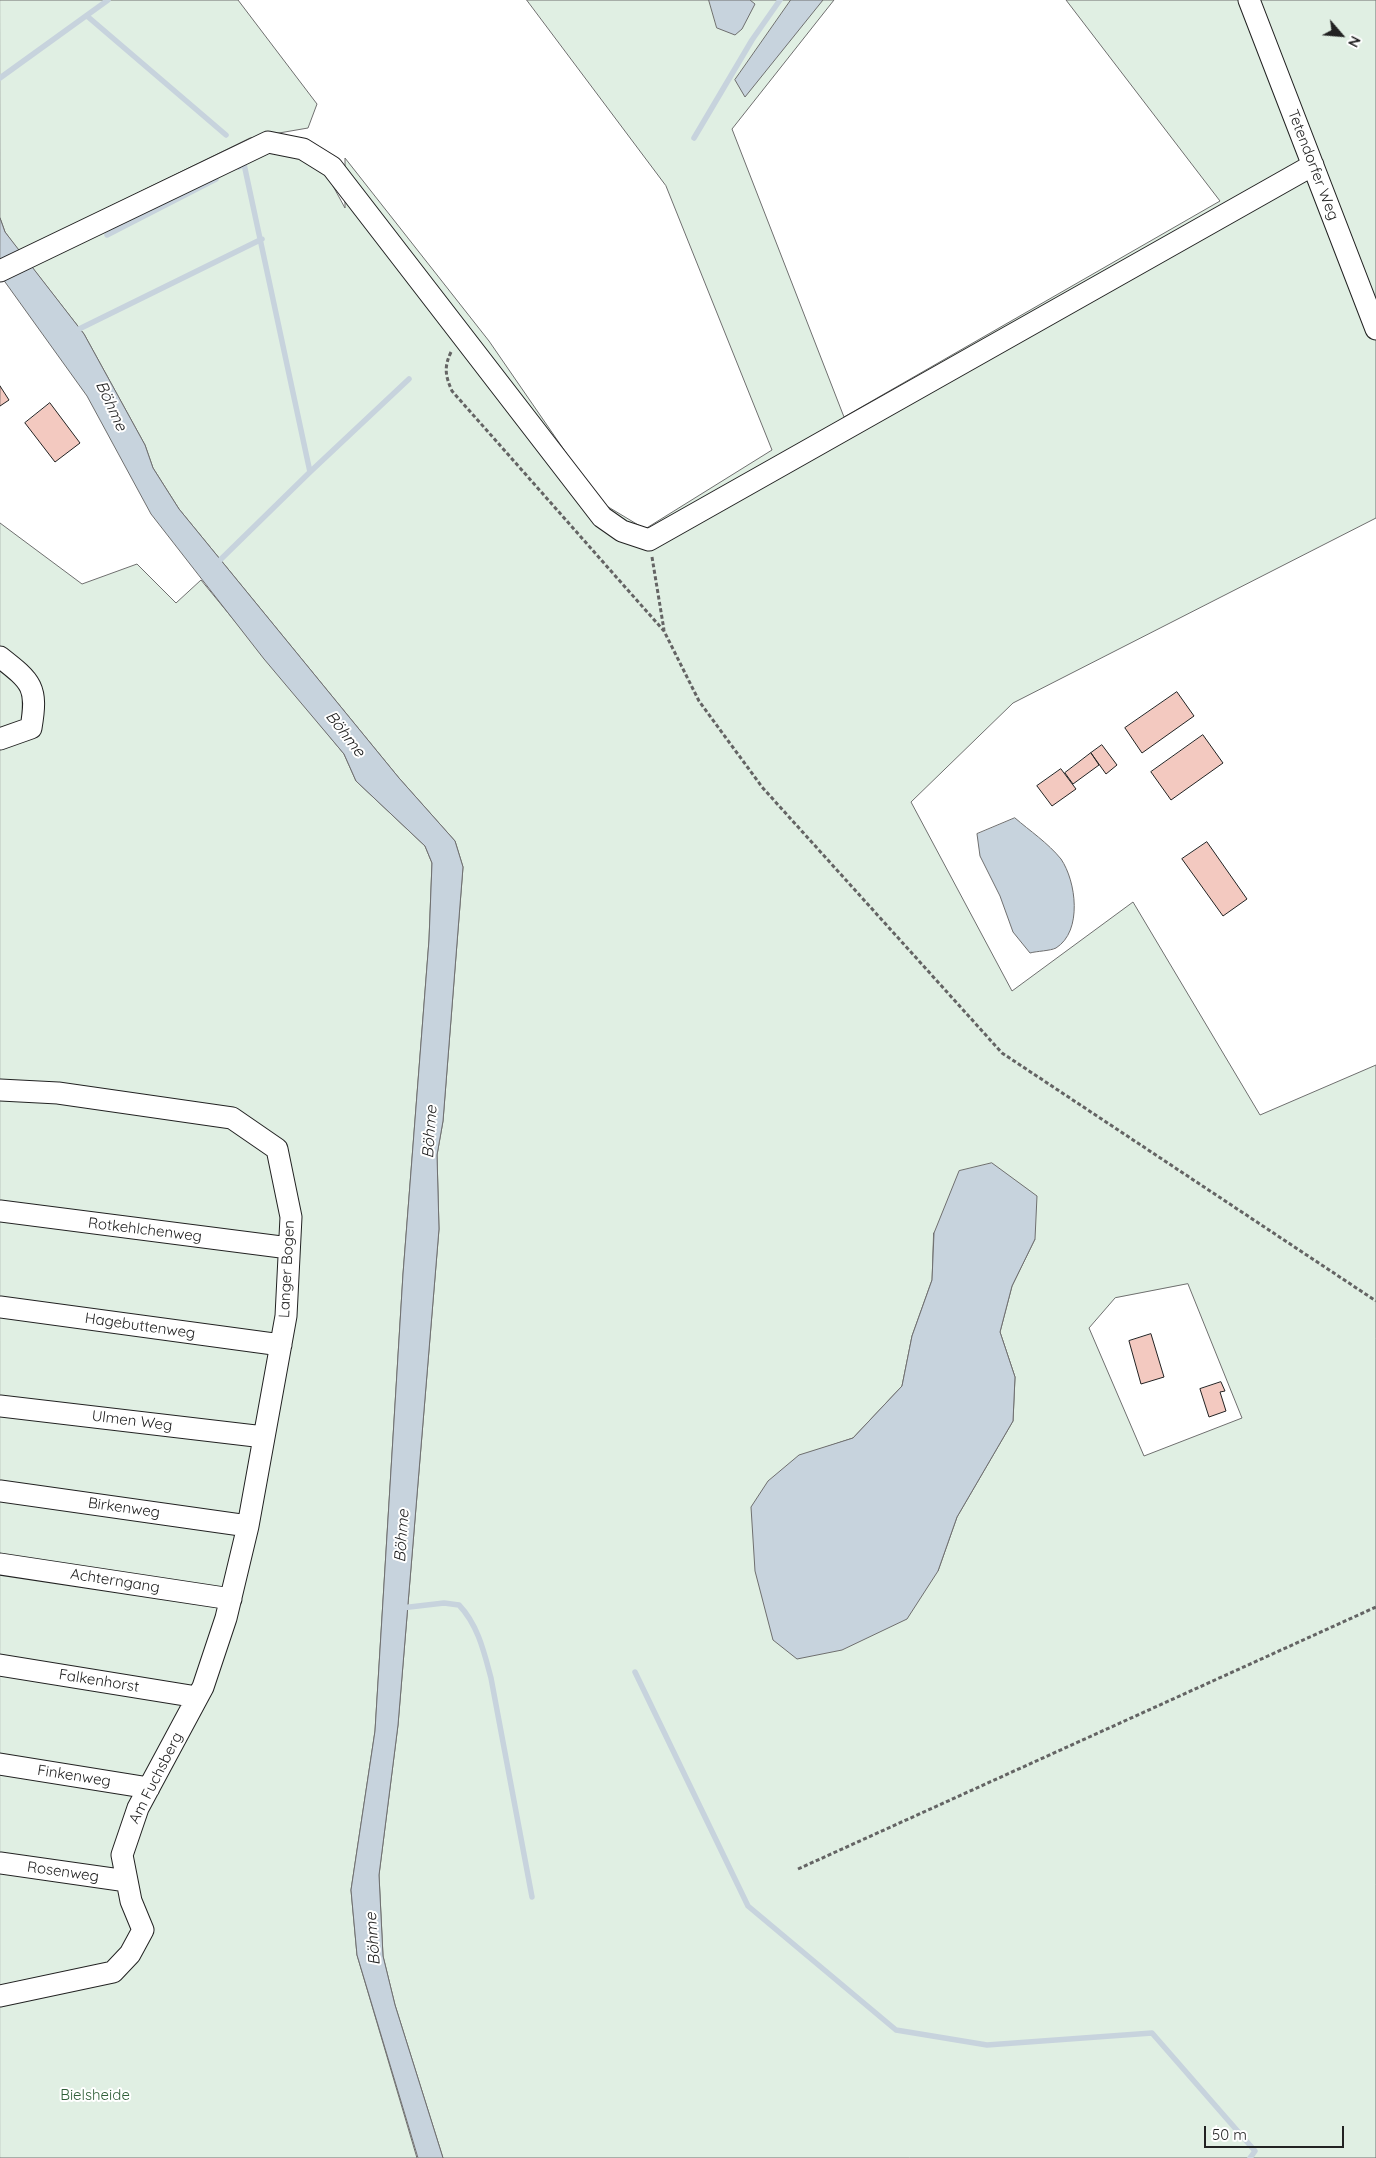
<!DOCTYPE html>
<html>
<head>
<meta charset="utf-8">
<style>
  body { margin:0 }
  #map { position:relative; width:1376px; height:2158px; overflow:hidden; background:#fff; font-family:Quicksand,sans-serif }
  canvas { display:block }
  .north { position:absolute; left:1316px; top:10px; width:50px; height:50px; -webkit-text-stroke:4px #fff; paint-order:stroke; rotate:117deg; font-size:14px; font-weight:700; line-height:20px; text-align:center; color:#222 }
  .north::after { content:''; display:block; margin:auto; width:18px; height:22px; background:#222; clip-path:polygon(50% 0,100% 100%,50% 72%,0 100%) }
  .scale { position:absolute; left:1204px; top:2126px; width:140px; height:22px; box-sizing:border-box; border:2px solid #222; border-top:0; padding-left:6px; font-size:15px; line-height:18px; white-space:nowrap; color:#222; -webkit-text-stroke:4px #fff; paint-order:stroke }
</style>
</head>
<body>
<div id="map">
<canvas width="1376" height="2158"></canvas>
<div class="north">N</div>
<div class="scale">50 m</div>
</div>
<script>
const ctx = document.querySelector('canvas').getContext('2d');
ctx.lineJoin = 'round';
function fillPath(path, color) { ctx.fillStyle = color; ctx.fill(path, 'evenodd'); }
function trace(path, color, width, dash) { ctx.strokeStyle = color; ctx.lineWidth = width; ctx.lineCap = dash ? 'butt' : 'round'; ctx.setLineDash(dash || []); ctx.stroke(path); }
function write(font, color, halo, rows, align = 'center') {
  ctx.font = font + ' Quicksand,sans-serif'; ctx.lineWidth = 4; ctx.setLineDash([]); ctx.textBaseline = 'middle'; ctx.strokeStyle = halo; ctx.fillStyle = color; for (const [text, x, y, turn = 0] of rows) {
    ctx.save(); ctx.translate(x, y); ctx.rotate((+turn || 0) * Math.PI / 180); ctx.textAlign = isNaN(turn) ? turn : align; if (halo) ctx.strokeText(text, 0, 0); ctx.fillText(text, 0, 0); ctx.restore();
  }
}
const green = new Path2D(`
  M0,0H238L317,104L308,128L250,138L19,251L5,232L0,218Z
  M527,0H834L732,129L844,417L1220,201L1066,0H1376V518L1013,703L911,802L1012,991L1133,902L1260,1115L1376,1065V2158H443L395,2005L383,1956L379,1875L398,1725L439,1229L437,1155L443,1121L463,867L455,841L399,778L179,509L153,468L145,445L84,334L31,266L268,152L299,158L327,175L345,208V158L489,341L600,502L645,529L772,450L666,186ZM934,1233L1035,1239L1012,1286L1000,1332L1015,1377L1013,1421L957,1517L938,1571L799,1456L853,1438L902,1386L912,1336L932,1280ZM1188,1284L1242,1418L1144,1456L1089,1328L1115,1298Z
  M0,523L82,584L137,564L176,603L201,580L344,754L356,781L425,846L432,863L429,940L403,1274L375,1731L351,1890L357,1955L417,2158H0Z`);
const water = new Path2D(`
  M709,0H750L755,4L742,29L735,35L717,28Z
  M791,0H823L745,97L735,80Z
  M0,218L5,232L84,334L145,445L153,468L179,509L399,778L455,841L463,867L443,1121L437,1155L439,1229L398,1725L379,1875L383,1956L395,2005L443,2158H418L357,1955L351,1890L375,1731L403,1274L429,940L432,863L425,846L356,781L344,754L264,659L151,514L87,396L0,275Z
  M1015,818C1030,831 1048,843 1061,859C1076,881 1083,931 1056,948C1050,951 1037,951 1030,953L1013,932L1000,896L980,856L977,834Z
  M992,1163L1037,1196L1035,1239L1012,1286L1000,1332L1015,1377L1013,1421L957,1517L938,1571L907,1619L842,1650L797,1659L773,1640L755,1571L751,1507L768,1481L799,1455L853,1438L902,1386L912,1336L932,1280L934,1233L959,1171Z`);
const stream = new Path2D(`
  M87,16L226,135
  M0,78L108,0
  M694,138L752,40L780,0
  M239,167L244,164L310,472
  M107,235L216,179
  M73,332L262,239
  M217,563L310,472L409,379
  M401,1608L444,1603L459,1605C478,1625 484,1652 491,1678L532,1897
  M635,1672L748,1906L896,2030L987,2045L1152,2033L1255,2151L1250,2158`);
const building = new Path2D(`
  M0,386L9,400L0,406Z
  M50,403L80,443L55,462L25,423Z
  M1177,692L1194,716L1142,753L1125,728Z
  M1203,735L1223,763L1171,800L1151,772Z
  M1102,745L1117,765L1106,774L1091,753Z
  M1091,753L1099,765L1073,784L1065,773Z
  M1061,769L1076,789L1052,806L1037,786Z
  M1207,842L1247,899L1223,916L1182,859Z
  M1151,1334L1164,1377L1141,1384L1129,1341Z
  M1221,1382L1225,1391L1220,1392L1226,1411L1209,1417L1200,1389Z`);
const path = new Path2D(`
  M451,352C444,367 445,375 452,391L664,631L699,701L762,787L1002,1053L1376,1301
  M652,557L664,630
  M798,1869L1376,1607`);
const minor = new Path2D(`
  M1249,0L1376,329
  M0,271L268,142L303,149L332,167L602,517L622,531L649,540L1313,165
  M0,657C32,682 38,687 31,728L0,739
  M0,1090L58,1093L232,1118L277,1149L291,1217L286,1316L248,1526L226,1618L203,1687L138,1808L122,1855L131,1901L143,1930L130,1954L113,1972L0,1996
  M0,1211L289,1248
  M0,1307L281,1345
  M0,1406L264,1437
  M0,1491L248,1526
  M0,1564L231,1599
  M0,1665L197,1697
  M0,1764L149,1788
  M0,1863L127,1881`);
const streetNames = [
  ["Tetendorfer Weg",1313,165,69],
  ["Rotkehlchenweg",145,1230,7],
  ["Langer Bogen",287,1269,-87],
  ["Hagebuttenweg",140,1326,8],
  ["Ulmen Weg",132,1421,7],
  ["Birkenweg",124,1508,8],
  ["Achterngang",115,1581,9],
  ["Falkenhorst",99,1681,9],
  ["Finkenweg",74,1776,9],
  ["Am Fuchsberg",156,1778,-63],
  ["Rosenweg",63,1872,8]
];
const parkNames = [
  ["Bielsheide",95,2095]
];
const waterNames = [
  ["Böhme",111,406,65],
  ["Böhme",345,734,52],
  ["Böhme",430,1132,-86],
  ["Böhme",402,1536,-86],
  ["Böhme",373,1939,-94]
];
fillPath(green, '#e0efe3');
trace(green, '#6f6f6f', 1);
fillPath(water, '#c7d3dd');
trace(water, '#6f6f6f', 1);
trace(stream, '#c7d3dd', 5.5);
fillPath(building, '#f3c9c0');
trace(building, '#222', 1);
trace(minor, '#222', 23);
trace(path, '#646464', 3, [4, 2.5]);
trace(minor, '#fff', 21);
write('15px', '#222', '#fff', streetNames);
write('15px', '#2f5e38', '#fff', parkNames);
write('italic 16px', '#222', '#fff', waterNames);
</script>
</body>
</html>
